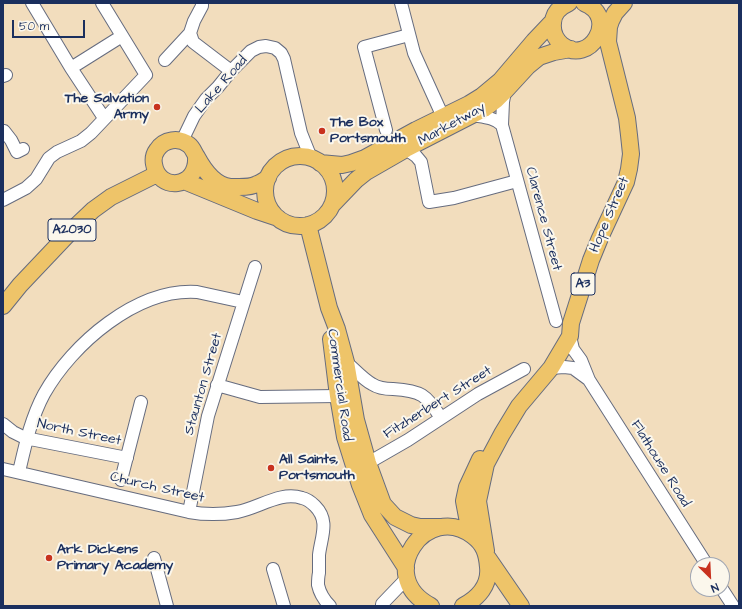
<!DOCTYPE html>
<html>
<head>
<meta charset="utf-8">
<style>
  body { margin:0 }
  #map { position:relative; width:742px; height:609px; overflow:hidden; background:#f2ddbd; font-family:"Architects Daughter",sans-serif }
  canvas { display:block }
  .frame { position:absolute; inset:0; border:4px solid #1b2f5e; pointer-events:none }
  .north { position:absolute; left:690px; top:557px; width:40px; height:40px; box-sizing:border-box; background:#fbf7ec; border:1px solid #a1a7b3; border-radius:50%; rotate:156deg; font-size:11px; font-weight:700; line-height:16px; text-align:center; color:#1b2f5e }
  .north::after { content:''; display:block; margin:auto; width:14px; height:18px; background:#c8321e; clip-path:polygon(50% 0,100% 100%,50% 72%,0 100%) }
  .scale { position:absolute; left:12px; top:20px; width:73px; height:18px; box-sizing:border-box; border:2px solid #1b2f5e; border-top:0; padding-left:5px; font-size:12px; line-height:14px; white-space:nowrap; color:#1b2f5e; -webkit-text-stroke:3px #fbf7ec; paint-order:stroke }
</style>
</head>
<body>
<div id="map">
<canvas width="742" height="609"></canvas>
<div class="frame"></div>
<div class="north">N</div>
<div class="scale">50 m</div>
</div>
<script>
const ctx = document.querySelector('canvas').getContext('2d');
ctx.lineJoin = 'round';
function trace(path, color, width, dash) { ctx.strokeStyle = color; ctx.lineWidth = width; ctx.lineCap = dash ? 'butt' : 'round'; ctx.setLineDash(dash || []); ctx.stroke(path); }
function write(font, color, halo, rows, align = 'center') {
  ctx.font = font + ' "Architects Daughter",sans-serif'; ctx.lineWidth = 4; ctx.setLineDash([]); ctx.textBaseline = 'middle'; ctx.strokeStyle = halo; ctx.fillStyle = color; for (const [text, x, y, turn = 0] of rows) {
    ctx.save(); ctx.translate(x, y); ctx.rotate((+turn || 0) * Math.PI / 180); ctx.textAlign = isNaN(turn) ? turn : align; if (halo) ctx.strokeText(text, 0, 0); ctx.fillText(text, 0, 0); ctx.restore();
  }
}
const minor = new Path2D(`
  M32,3L71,68L104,118
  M401,3L414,53L443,117
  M190,33L193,42L231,71
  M165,60L190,33L194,21L202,6V3
  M71,68L122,36
  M3,76L6,75
  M505,91L503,102L502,125L556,321
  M472,115C482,117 494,117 502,125
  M386,130L364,47L409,35
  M4,131L11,140L17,152L23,149
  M182,141L194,116L206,99L218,87L231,71L251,51L259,47L266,46L275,48L281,53L284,59L301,133L311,158
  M406,149L416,156L421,162L429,202L454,198L517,181
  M3,200L26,188L36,179L49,158L57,152L81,141L91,133L146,75L102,3
  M570,336L573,349L581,360L589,380L707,565
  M346,362C353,368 364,380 372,384C378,388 386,389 393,389C421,391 426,394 441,418
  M551,368L564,367L573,368L588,379
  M217,385L260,397L338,396
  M3,424L13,432L25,438L127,458
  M368,463L408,440L478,394L524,369
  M3,469L189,512C206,515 220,515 237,512C259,508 280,491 302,498C307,499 311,502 315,506C330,521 321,537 319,555C319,561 319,567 319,573C318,577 318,581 318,585C320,594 324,600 330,606
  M19,472C25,446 31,418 44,394C72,344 137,288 197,292L243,302
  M121,480L141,402
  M189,512L208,416L255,267
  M154,558L167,606
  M273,569L284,606
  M722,589L733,606
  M382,606V604L407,578`);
const major = new Path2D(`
  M569,3C560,7 553,13 553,23C552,32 555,39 562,45C589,67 620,17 584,3
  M265 191a35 35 0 1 1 70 0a35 35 0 1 1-70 0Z
  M196,157C198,189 158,192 154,164C153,159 154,154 157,150C164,139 179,137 189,145C193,148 194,153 197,157C204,170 215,185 230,187C233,187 236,187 239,187C245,187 252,187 257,184C261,183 264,180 268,178
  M320,163L342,165L351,163L365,158L416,130L469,104L482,96L500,81L534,41L553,21
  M184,181L257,211L278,218
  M332,205L356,180L366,172L406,149L484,109L496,100L505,91L528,66L539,57L554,52L571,49
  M308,225L329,308L337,329L346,362L356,420L368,463L383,504L395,517L411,525L420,527H440
  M3,306L20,285L74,228L93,210L111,197L157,174
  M331,339L338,396L345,437L360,485L372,515L406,568
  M470,533L464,501L467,487L480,459
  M486,551L478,501L486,464L502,434L519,406L551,368L570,336L571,323L591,260L600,238L626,182L629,169L631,154L629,135L627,118L608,42L609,27L611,21L615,13L624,3
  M488,558L521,606
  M431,606C373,576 427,500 473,536C484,544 487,554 488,567C490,585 478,598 463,606`);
const markers = [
  [157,107,4,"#c8321e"],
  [322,131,4,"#c8321e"],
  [271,468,4,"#c8321e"],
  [49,558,4,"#c8321e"]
];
const shields = [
  [72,230,48],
  [583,284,24]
];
const shieldNames = [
  ["A2030",72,230],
  ["A3",583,284]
];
const streetNames = [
  ["Lake Road",222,85,-49],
  ["Marketway",452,125,-29],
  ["Hope Street",610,215,-67],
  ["Clarence Street",543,219,75],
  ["Staunton Street",204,384,-74],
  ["Commercial Road",339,385,82],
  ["Fitzherbert Street",438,403,-32],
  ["North Street",79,433,12],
  ["Flathouse Road",660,464,58],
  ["Church Street",157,488,13]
];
const poiNames = [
  ["The Salvation",149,99,"right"],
  ["Army",149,115,"right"],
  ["The Box",330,123],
  ["Portsmouth",330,139],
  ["All Saints,",279,460],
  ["Portsmouth",279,476],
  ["Ark Dickens",57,550],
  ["Primary Academy",57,566]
];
trace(minor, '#666c7f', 14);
trace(major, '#666c7f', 18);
trace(minor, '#fff', 12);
trace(major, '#eec469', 16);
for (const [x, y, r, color] of markers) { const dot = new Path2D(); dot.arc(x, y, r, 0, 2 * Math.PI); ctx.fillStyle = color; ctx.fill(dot); trace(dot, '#fbf7ec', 1.5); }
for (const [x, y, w] of shields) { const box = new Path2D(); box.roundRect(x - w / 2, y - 11, w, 22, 3); ctx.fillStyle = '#fbf7ec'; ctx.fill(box); trace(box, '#1b2f5e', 1); }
write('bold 13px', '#1b2f5e', null, shieldNames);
write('14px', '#1b2f5e', '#fbf7ec', streetNames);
write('bold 14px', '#1b2f5e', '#fbf7ec', poiNames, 'left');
</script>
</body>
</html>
